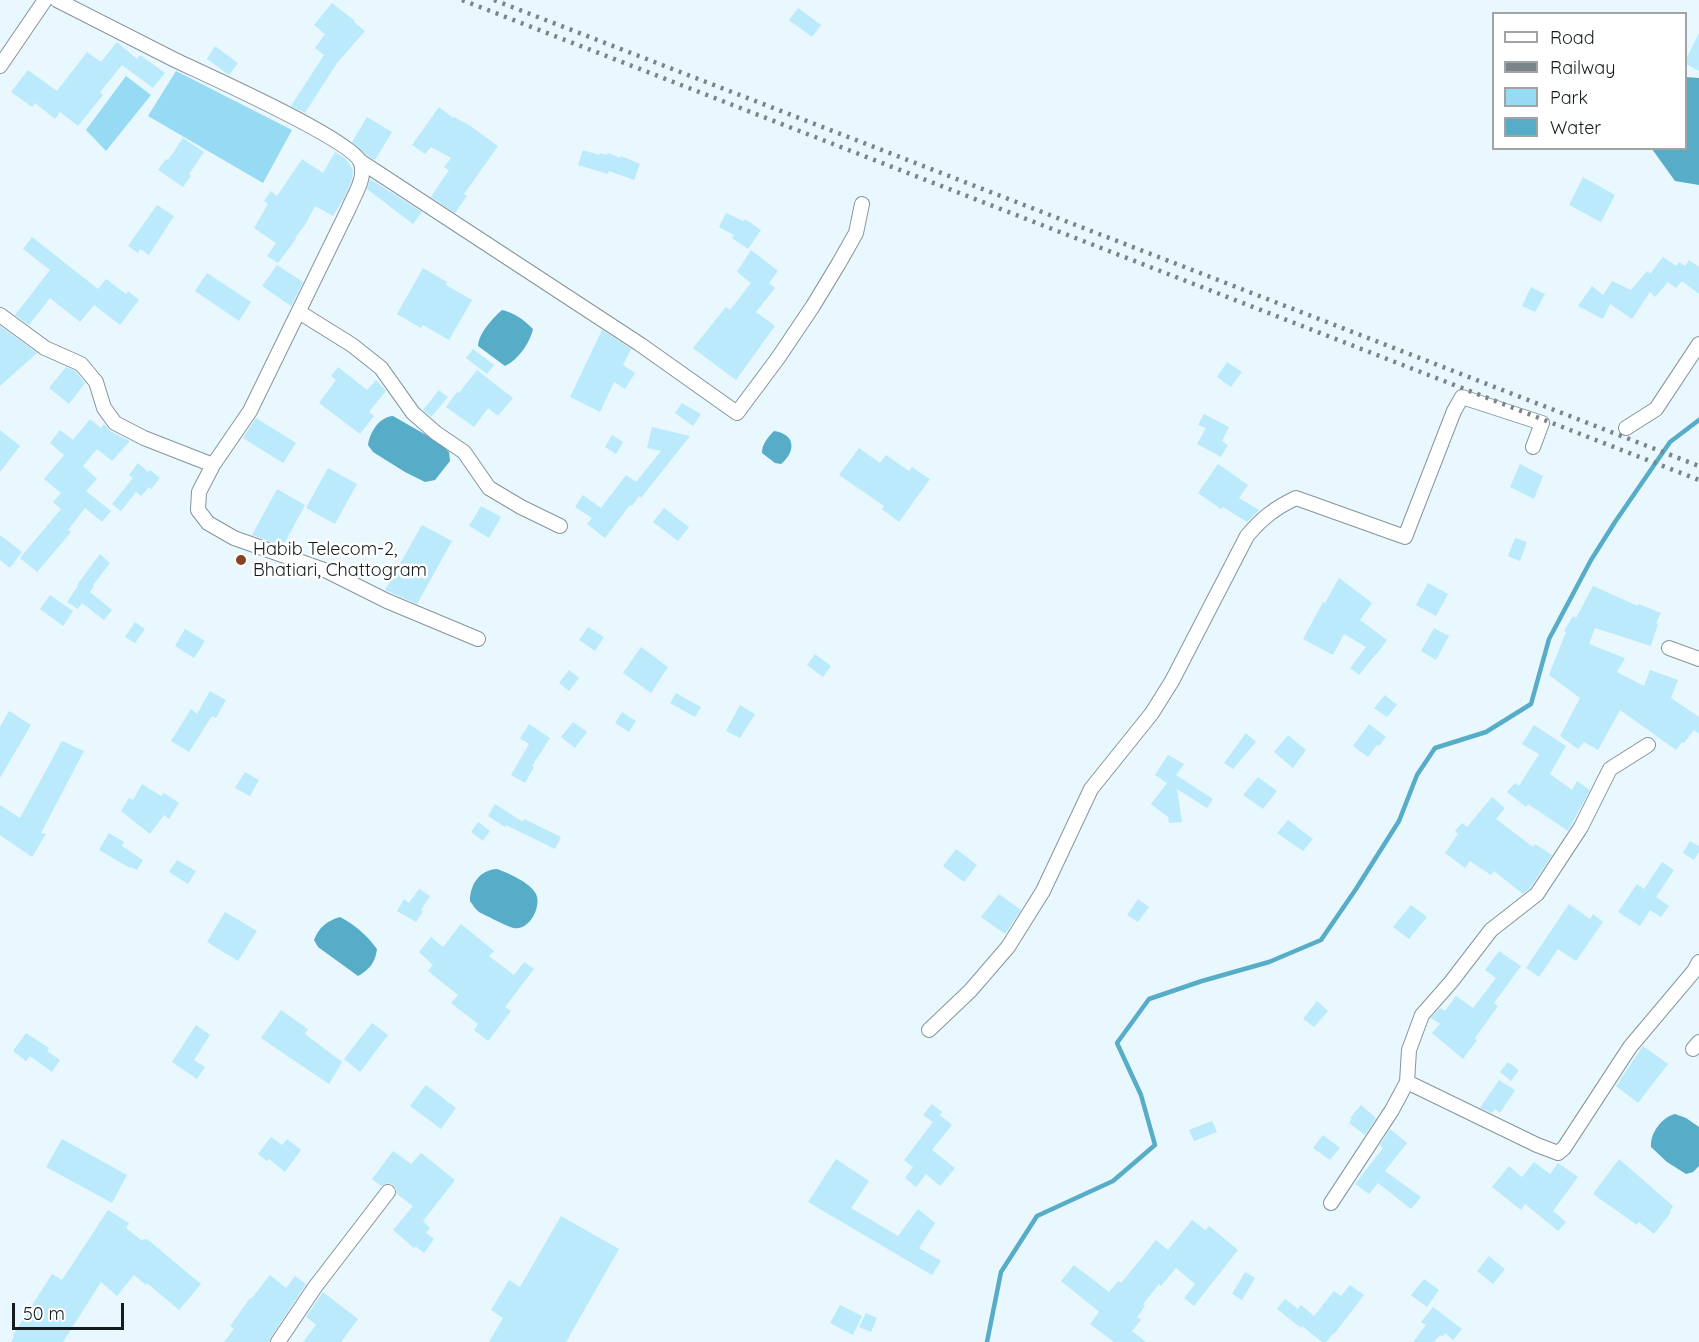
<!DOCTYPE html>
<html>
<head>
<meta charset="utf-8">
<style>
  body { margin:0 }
  #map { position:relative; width:1699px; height:1342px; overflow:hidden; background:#e8f8fe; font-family:Quicksand,sans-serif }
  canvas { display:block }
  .legend { position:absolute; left:1492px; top:12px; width:195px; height:138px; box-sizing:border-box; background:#fff; border:2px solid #a1a4a5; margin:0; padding:8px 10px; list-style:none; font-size:18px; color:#151c1e }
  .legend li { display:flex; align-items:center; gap:12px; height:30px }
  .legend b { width:30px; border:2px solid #a1a4a5 }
  .scale { position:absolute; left:12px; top:1303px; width:112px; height:27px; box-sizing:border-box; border:3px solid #151c1e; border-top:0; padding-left:8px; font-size:18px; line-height:21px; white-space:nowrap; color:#151c1e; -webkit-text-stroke:4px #fff; paint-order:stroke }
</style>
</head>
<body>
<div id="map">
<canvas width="1699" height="1342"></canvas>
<ul class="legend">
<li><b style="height:8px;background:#fff"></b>Road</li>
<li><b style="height:8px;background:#7a8589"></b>Railway</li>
<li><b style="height:16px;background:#96daf3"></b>Park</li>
<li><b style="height:16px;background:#57acc8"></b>Water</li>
</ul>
<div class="scale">50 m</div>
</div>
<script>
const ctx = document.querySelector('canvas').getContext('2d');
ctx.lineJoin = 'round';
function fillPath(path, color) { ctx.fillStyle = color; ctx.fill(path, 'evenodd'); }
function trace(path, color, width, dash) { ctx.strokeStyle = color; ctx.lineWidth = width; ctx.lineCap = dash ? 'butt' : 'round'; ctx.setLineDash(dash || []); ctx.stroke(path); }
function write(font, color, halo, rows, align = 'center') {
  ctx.font = font + ' Quicksand,sans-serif'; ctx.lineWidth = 5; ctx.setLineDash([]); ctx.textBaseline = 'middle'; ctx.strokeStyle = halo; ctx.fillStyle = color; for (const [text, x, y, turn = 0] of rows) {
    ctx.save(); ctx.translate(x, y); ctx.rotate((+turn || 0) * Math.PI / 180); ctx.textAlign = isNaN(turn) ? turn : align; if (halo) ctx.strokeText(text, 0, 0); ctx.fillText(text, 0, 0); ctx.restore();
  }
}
const green = new Path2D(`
  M176,71L292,130L263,183L148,116Z
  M126,76L151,95L106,151L86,130Z`);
const water = new Path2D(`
  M1686,77L1699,78V185L1675,181L1652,149L1686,148Z
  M502,310C515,313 524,320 533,329C530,343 518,360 505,366L478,346C479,333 492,319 502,310Z
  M393,416L440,443L449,452L450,461L435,480L425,482L405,472L373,452L368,445C370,432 379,417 393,416Z
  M774,431C796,434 796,452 781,464L775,463L762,453C762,444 768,437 774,431Z
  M497,869C508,873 531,883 536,894C542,907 529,931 514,928C508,927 485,915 479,912C475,909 473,905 470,901C470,885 479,870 497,869Z
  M340,917C355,925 366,934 377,949C375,963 370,969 358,976L318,947L314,940C319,927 327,921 340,917Z
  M1675,1114L1686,1118L1699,1127V1166L1693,1172L1686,1174L1667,1162L1651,1147C1650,1133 1662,1117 1675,1114Z`);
const stream = new Path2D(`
  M987,1342L1001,1272L1037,1216L1113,1181L1155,1145L1141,1095L1117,1043L1149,999L1202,981L1269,962L1321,940L1356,889L1399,821L1417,775L1435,748L1486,732L1531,704L1549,639L1591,560L1615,522L1670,442L1699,420`);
const building = new Path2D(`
  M332,3L355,21L354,22L365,31L337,63L305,113L291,106L324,55L315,48L325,34L314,25Z
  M798,8L821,25L812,37L789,20Z
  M1699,33V71L1686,64V59Z
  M117,42L137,59L140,55L165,73L153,88L122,65L100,92L103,95L78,126L60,112L55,119L35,103L32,107L11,92L28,70L57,91L87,52L101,62Z
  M215,46L238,63L229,75L207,59Z
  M439,107L453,118L454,117L469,125L498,146L464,194L467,196L455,213L431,197L449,170L444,167L451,158L431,147L425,154L412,145Z
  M367,117L392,132L375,160L364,153L352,142Z
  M183,138L204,152L189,174L191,176L183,187L158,170L166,159L168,160Z
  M583,150L599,155L600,153L607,155L608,153L620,158L621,156L640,164L634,180L609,171L608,174L578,165Z
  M335,152L346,159L353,170L352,179L344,198L333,216L315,206L305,225L295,238L296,239L278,263L267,256L276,243L254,228L268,204L264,201L271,191L277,196L302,159L323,173Z
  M1583,177L1615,195L1601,222L1569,205Z
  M370,179L422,212L413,224L367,189Z
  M157,205L174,216L149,255L140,249L138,253L128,246Z
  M726,213L743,221L745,219L761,230L748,249L732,238L734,235L719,227Z
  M32,237L98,289L106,279L126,294L128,291L139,300L120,325L94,305L80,322L50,298L29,325L15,315L50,270L23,249Z
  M751,250L778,271L769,283L775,288L756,312L775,326L736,380L693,348L726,307L730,310L751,283L737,272Z
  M1663,257L1676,266L1679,262L1685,266L1689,260L1699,267V294L1682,281L1676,288L1668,282L1655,297L1650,292L1632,319L1610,304L1603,319L1578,306L1592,286L1603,295L1612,281L1631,290L1647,271L1650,274Z
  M277,265L303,282L291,306L262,286Z
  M423,268L447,282L446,285L472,300L449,340L423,325L421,328L397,314Z
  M207,273L251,302L239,321L195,291Z
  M1531,287L1545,294L1535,312L1522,306Z
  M0,326L37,353L0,386Z
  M602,330L631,349L623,365L635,373L625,389L614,382L600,412L570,397Z
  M473,349L494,365L487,374L466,358Z
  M1227,362L1242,372L1231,387L1217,377Z
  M66,367L75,371L85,383L69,404L49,388Z
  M338,367L367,390L376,380L386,391L369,412L374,416L360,434L319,403L336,380L331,376Z
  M477,370L513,398L498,416L488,408L474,427L446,407L457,392L459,393Z
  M439,390L448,397L431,417L423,410Z
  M682,403L701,414L693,426L675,413Z
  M1204,414L1229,427L1222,441L1228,445L1221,457L1197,444L1206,428L1198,425Z
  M256,418L296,443L283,463L243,438Z
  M90,419L101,428L104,424L110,431L130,441L112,461L97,449L83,466L97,479L86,491L111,511L102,522L85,508L68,530L71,532L37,572L20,558L61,509L53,502L61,493L44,479L64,455L50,443L60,430L73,440Z
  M652,427L690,436L641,498L639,496L632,506L630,505L605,538L587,524L592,518L575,507L583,495L601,508L626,475L636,482L661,451L647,448Z
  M0,430L20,446L0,472Z
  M612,435L623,442L616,454L605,447Z
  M859,448L880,463L886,455L909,471L912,467L930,479L899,522L882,509L884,506L839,475Z
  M138,463L148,472L150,470L160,478L151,489L149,487L141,496L136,492L121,511L112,504L133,478L129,475Z
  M1218,464L1248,485L1239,498L1259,510L1247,522L1223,507L1221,509L1198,493Z
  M1520,464L1543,476L1534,499L1510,487Z
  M328,468L357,484L335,524L306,508Z
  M277,489L305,505L283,546L252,535Z
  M481,506L501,517L489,538L469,526Z
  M664,508L689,527L678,541L653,522Z
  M422,525L452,541L417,604L385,590Z
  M0,535L22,552L10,568L0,560Z
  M1515,538L1527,542L1520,561L1508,556Z
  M100,554L110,563L93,585L94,586L90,592L112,610L104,620L82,603L78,609L67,602L78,586L77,585Z
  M1339,578L1372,603L1360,620L1387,640L1376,655H1375L1359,675L1350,668L1366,647L1344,634L1333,655L1303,639L1323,602L1325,603Z
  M1428,583L1448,594L1436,616L1416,605Z
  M1593,586L1638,606L1639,604L1661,613L1656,623L1658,624L1651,646L1595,628L1589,644L1625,658L1617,672L1644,686L1650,670L1678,680L1671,698L1699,717V734L1694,730L1684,743L1682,742L1676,750L1620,710L1598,750L1584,742L1578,749L1560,736L1580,698L1549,675L1566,632L1564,631L1573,616L1576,618Z
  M50,595L73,611L63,626L40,609Z
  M135,622L145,629L135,643L125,637Z
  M588,627L604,637L595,651L579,640Z
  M1434,628L1449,636L1436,660L1421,651Z
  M185,629L205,641L194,658L175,646Z
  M641,647L668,667L651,693L623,673Z
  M815,654L831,666L823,677L807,665Z
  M569,670L579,678L569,691L559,683Z
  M210,691L226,700L216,718L212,716L189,752L171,741L191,709L197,714Z
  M676,693L701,707L695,717L670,703Z
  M1385,695L1397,705L1387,717L1374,708Z
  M740,705L755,714L740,738L726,731Z
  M9,711L31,725L0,778V727Z
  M622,712L636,721L629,732L615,723Z
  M573,722L587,732L575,748L561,737Z
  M529,724L550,738L532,766L534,767L525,783L511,775L529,744L520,738Z
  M1369,724L1386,737L1379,746L1377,745L1368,757L1353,746Z
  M1534,725L1566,746L1550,774L1572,790L1577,781L1590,790L1568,831L1528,804L1526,807L1507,792L1515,783L1519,786L1539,754L1522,744Z
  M1246,733L1256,742L1233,769L1224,763Z
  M1288,735L1306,750L1293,768L1274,752Z
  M62,741L84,751L41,833L46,834L32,857L0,835V805L20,818Z
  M1168,755L1184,764L1176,775L1213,799L1207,808L1177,789L1182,822L1169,823L1168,817L1151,804L1167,783L1155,775Z
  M245,772L259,780L250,796L235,788Z
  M1258,777L1277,791L1263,809L1243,795Z
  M142,784L161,796L164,793L179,803L169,819L164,815L150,834L121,811L129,798L133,800Z
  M1492,797L1505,808L1496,819L1533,847L1535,844L1552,855L1530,888L1523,894L1494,871L1491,875L1470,861L1465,868L1445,853L1458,834L1455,831L1462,823L1467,827Z
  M495,804L523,822L524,819L561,837L555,849L506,825L505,827L488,816Z
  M1288,820L1313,839L1303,851L1277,833Z
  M478,822L490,831L483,841L471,832Z
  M109,833L124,842L122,846L143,860L137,870L131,867L130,868L99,850Z
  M1690,841L1699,846V852L1694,860L1683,853Z
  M956,849L977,865L964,882L943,866Z
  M177,860L196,871L188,884L169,872Z
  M1662,862L1674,870L1656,897L1669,906L1661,917L1650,910L1640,926L1618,912L1637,884L1644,889Z
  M419,889L430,896L421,910L423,911L416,922L397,911L404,899L409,903Z
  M999,894L1021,910L1005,934L981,917Z
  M1138,899L1149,907L1138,922L1127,915Z
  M1569,904L1590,919L1593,914L1603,922L1576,961L1558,949L1539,977L1526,968Z
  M1411,905L1427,917L1409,939L1393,927Z
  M225,912L257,931L238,961L207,942Z
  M461,924L494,951L489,956L514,975L524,962L534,969L505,1007L511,1011L488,1041L474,1030L478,1024L451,1003L458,995L428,971L433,965L419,952L431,937L443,947Z
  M1499,951L1521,966L1494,1003L1498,1006L1475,1038L1477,1040L1463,1059L1432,1033L1440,1024L1431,1018L1440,1008L1445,1011L1456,996L1473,1008L1496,978L1485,970Z
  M1317,1001L1328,1011L1314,1027L1303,1019Z
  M281,1010L308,1029L305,1034L342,1062L329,1084L261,1038Z
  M372,1023L388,1035L360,1072L344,1059Z
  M196,1025L210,1035L194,1060L205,1067L197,1079L172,1062Z
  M26,1033L49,1048L47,1051L60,1060L52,1072L30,1056L26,1061L13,1051Z
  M1643,1046L1668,1064L1638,1103L1616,1086Z
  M1508,1062L1519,1070L1511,1081L1500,1072Z
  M1499,1080L1515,1090L1500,1113L1495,1109L1492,1113L1480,1108Z
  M426,1085L456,1108L441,1129L410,1106Z
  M932,1104L942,1112L940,1115L952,1125L932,1150L955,1168L940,1186L926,1174L916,1187L905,1178L913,1167L904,1160L933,1122L923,1115Z
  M1361,1105L1376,1118L1365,1135L1349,1123L1352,1119L1350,1118Z
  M1212,1121L1217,1132L1194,1141L1189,1130Z
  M1390,1129L1407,1143L1385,1171L1421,1197L1411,1209L1378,1183L1369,1194L1355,1184L1383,1148L1380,1145Z
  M1323,1135L1340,1148L1330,1160L1313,1148Z
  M271,1137L282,1145L287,1139L301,1150L285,1172L269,1159L267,1161L258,1154Z
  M62,1139L127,1175L112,1203L46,1167Z
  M393,1151L411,1164L421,1153L455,1180L423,1221L430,1228L426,1233L434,1239L424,1253L415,1246L414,1248L393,1230L413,1206L397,1194L396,1188L393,1185L389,1183L381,1186L372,1179Z
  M836,1159L869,1181L851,1208L898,1236L918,1209L935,1223L919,1248L941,1261L932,1275L808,1202Z
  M1619,1159L1673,1206L1670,1211L1671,1212L1654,1234L1639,1222L1637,1225L1593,1194Z
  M1534,1162L1550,1174L1558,1163L1578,1177L1553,1211L1566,1222L1558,1231L1525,1204L1521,1210L1492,1187L1509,1166L1522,1177Z
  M108,1210L129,1223L126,1228L141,1240L147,1239L201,1284L179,1310L147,1283L146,1285L134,1275L117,1296L101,1282L63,1342H11L14,1336L13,1335L52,1274L62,1280Z
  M561,1216L619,1249L566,1342H489L503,1318L491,1310L509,1280L520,1287Z
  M1192,1220L1205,1230L1209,1226L1238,1250L1194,1306L1184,1298L1195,1284L1176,1268L1161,1286L1159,1284L1143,1304L1145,1306L1137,1317L1141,1320L1132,1331L1146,1342H1114L1090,1324L1099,1312L1097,1310L1061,1281L1074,1265L1109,1292L1118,1281L1121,1283L1127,1276L1156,1240L1168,1250Z
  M1489,1256L1505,1269L1493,1284L1477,1271Z
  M1245,1272L1255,1278L1242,1300L1232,1294Z
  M270,1275L286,1288L295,1276L306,1284L271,1337L269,1342H224L234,1329L230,1326L250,1298L251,1299Z
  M1424,1279L1439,1290L1427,1307L1411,1295Z
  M1350,1285L1364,1295L1335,1333H1334L1326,1342H1322L1302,1326L1301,1328L1277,1309L1285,1299L1298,1309L1301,1305L1314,1316L1334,1291L1341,1296Z
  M323,1292L358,1319L341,1342H303L316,1325L306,1317Z
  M840,1305L862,1316L853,1335L830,1323Z
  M1433,1307L1462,1329L1453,1340L1445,1333L1442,1337L1440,1335L1434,1342H1413L1426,1325L1421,1322Z
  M866,1313L877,1318L871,1332L859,1327Z`);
const street = new Path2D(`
  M57,0C97,20 136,40 175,60C204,74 353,140 361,163C366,179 354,195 348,210L250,411L213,465L199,492L198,510L208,523L234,538L327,571L387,601L478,639
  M0,66L45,0
  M360,161L641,345L737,413L778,358L813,306L839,263L856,233L862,204
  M299,312L352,345L381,368L413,413L436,433L464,452L489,488L521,507L560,526
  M0,315L45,348L81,364L96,382L104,408L115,423L144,438L213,465
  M1626,428L1656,409L1699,344
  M1669,648L1699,659
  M929,1030L970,991L1008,947L1043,891L1091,789L1152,713L1172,681L1247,536C1262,518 1275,508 1296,498L1405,537L1454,411L1462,397L1542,423L1533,447
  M1693,1049L1699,1042
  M1407,1082L1409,1050L1422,1015L1451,982L1491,930L1537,894L1581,827L1610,769L1648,745
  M1331,1203L1392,1110L1407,1082L1537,1145L1558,1153L1564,1148L1630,1047L1694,971L1699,962
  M278,1342L315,1287L388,1192`);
const rail = new Path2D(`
  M462,0L1699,480
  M494,0L1699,466`);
const markers = [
  [241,560,6,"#894122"]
];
const poiNames = [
  ["Habib Telecom-2,",253,550],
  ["Bhatiari, Chattogram",253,571]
];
fillPath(green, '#96daf3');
fillPath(water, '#57acc8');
trace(stream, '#57acc8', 4.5);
fillPath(building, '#baeafb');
trace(street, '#84959c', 16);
trace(street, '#fff', 14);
trace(rail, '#7a8589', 4.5, [3, 6]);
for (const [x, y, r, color] of markers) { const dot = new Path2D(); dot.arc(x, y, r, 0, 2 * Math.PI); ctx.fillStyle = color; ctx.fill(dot); trace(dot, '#fff', 2); }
write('18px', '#151c1e', '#fff', poiNames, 'left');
</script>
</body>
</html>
